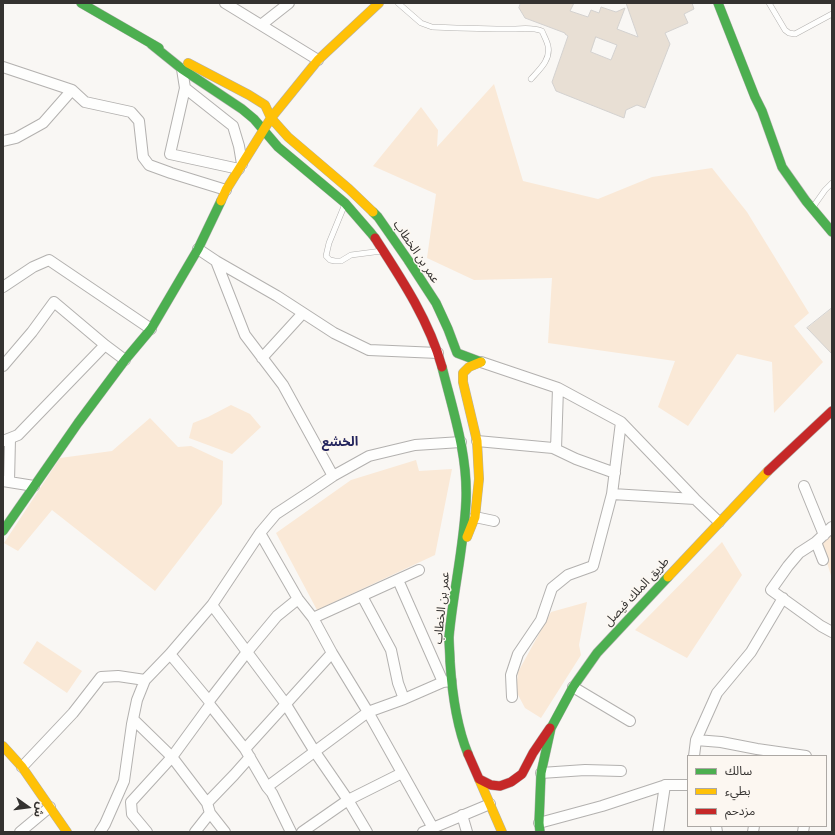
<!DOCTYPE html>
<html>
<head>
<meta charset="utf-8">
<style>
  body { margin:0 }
  #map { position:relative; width:835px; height:835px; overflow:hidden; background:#f9f7f4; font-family:"Archivo Narrow","Noto Sans Arabic",sans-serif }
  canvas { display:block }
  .frame { position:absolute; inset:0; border:4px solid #343230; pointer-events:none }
  .legend { position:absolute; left:687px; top:755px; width:140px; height:72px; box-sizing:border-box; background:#fcf7f1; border:1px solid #aca8a4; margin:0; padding:5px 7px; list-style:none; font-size:12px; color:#343230 }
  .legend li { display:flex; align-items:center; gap:8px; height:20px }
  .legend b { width:20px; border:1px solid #aca8a4 }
  .north { position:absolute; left:8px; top:787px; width:40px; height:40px; -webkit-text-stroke:3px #fcf7f1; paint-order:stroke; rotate:104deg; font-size:11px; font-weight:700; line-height:16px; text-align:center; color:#343230 }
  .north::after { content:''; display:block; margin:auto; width:14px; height:18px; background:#343230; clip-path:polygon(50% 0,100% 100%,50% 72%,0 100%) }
</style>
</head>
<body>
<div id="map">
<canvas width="835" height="835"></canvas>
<div class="frame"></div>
<ul class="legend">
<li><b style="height:5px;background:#4caf50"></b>سالك</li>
<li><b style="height:5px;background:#ffc107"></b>بطيء</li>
<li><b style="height:5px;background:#c62828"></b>مزدحم</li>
</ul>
<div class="north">ش</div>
</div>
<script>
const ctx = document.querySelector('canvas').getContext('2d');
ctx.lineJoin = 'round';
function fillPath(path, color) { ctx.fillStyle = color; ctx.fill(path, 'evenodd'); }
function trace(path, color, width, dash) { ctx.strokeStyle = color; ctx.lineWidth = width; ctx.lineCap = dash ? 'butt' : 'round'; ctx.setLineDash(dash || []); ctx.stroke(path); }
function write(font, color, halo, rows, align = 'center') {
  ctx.font = font + ' "Archivo Narrow","Noto Sans Arabic",sans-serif'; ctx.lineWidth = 3; ctx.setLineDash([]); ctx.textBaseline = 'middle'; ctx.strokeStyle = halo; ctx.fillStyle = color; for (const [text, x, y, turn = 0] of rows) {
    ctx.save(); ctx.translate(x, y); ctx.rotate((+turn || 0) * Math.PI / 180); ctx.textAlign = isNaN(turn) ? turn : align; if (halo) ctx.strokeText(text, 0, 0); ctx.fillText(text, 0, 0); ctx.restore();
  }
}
const green = new Path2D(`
  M494,84L523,181L598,199L652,177L712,168L747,212L809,313L794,326L823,362L774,413L772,362L737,354L688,426L658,407L675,361L548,343L552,278L474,280L427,258L436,194L373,166L421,107L438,130L437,147Z
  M231,405L250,414L261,427L232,454L189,438L193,423L208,417Z
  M150,418L178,447L191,446L223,461L222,504L155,591L52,510L18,551L4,543L60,458L112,451Z
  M416,460L419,471L452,469L435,555L317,610L276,533L351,480Z
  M832,533V579L821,543Z
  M722,542L742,575L687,658L635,630Z
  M587,602L579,645L581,655L541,718L525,708L516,691L518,672L551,612Z
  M37,641L82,671L67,693L23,663Z`);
const building = new Path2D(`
  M521,3H574L570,11L588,17L591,10L599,13L601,7L616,12L625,8L617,29L638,37L626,3H692L694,9L684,14L688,23L665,33L670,44L645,108L637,105L626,110L624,118L556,91L552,82L568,36L565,34V33L525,18L519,8ZM596,37L617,45L611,60L591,52Z
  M832,308V354L807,328Z`);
const lane = new Path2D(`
  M398,3L421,23L432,27C458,28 485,29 512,29C523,29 532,27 542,31C544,36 547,41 548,46C551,60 539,70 531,79
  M769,3L785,30L789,33L795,34L832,14
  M345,204L329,243L326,256L330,260L335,261H341L351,255L382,251
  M813,207L825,190L832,183`);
const street = new Path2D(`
  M225,3L318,60
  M261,25L289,3
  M3,67L72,90L85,102L131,112L139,121L143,157L149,165L171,173L226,190
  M182,69L185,88L233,126L239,146L242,164
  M185,88L170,154L239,169
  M3,141L16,138L43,123L72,90
  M198,249L216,261L277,296L334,333L369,350L438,353
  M216,261L245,335L283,385L333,476
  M3,287L33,267L49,260L151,329
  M262,358L303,313
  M481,362L558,388L621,422L695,499L719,522
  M3,366L32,332L54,302L105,345L125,360
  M3,441L18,435L105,345
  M477,441L553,448L576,459L615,473
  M556,449L558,388
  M3,481L34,486
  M9,482L10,439
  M804,486L824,535
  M612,494L695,499
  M475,517L494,521
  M260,533L298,599L313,618L332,653L368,712L433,828
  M816,542L799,553L788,566L771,590L821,626L832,632
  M823,560L816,542L832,527
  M398,580L443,682
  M362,596L391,650L398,683L404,699
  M212,605L285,703L315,752L348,800L367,832
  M313,618L419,570
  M170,654L209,701L210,705L245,749L267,787L272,793L291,832
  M573,687L630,721
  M512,697L511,675L518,654L541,620L552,588L568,575L593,566L612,494L621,422
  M209,701L247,652L277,616L298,599
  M133,719L172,757L207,803L210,813L225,832
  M696,740L721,742L757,749L806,756
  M245,749L332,653
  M694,756L696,740L717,693L751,652L783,598
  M22,767L73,713L101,677L118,676L145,680
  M541,773L585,770L621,771
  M267,787L368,712L404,699L443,682L451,681
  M207,803L234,775L250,757
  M462,815L467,832
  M539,823L602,806L666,785H688
  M716,826L717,832
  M20,832L50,807
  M100,832L105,824L124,781L132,724L137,700L145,680L170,654L212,605L260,533L276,514L311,491L333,476L369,456L415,445L461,442
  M147,832L132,814L131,802L172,757L210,705
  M195,832L210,813
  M302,832L348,800L402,773
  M423,832L490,804
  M658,832L665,785
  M753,832L754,826
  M803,832L804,826`);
const fast = new Path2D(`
  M81,3L159,48
  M718,3L755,97L762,111L782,167L806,201L832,232
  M151,44L182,69L242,109L254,119L278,147L345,203L371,233L375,238
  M373,212L378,217L408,260L436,303L448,329L457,353L481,362
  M442,367C453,411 468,455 466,501C464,547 453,592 449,637C449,645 450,654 450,661C452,693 456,725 468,754
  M3,531L78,423L125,360L151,329L198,249L221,201
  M540,832L539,823L541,773L551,728L573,687L597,653L668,577`);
const slow = new Path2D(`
  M188,63L249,95L265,105L271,118L288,137L349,189L373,212
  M221,201L226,190L271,118L318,60L379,3
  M467,537L475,517L479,479L477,441L463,382V373L469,367L481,362
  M668,577L768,471
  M3,746L22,767L67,832
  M479,779L502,832`);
const jam = new Path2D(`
  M375,238C401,278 429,320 442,367
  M768,471L832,411
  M468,754L479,779L491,785L500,786L511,782L522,774L533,753L550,728`);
const streetNames = [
  ["عمر بن الخطاب",416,252,56],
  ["طريق الملك فيصل",637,592,-47],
  ["عمر بن الخطاب",442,608,-84]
];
const neighbourhoodNames = [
  ["الخشع",340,443]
];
fillPath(green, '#fae9d7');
fillPath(building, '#e8dfd4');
trace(building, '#d3d1cf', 1);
trace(lane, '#b3b1af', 6);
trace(street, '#b3b1af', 12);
trace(fast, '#b3b1af', 10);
trace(slow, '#b3b1af', 10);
trace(jam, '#b3b1af', 10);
trace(lane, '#fefefd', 5);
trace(street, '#fefefd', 10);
trace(fast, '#4caf50', 9);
trace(slow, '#ffc107', 9);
trace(jam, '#c62828', 9);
write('12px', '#343230', '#fcf7f1', streetNames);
write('bold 13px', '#23245d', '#fcf7f1', neighbourhoodNames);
</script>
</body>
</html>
